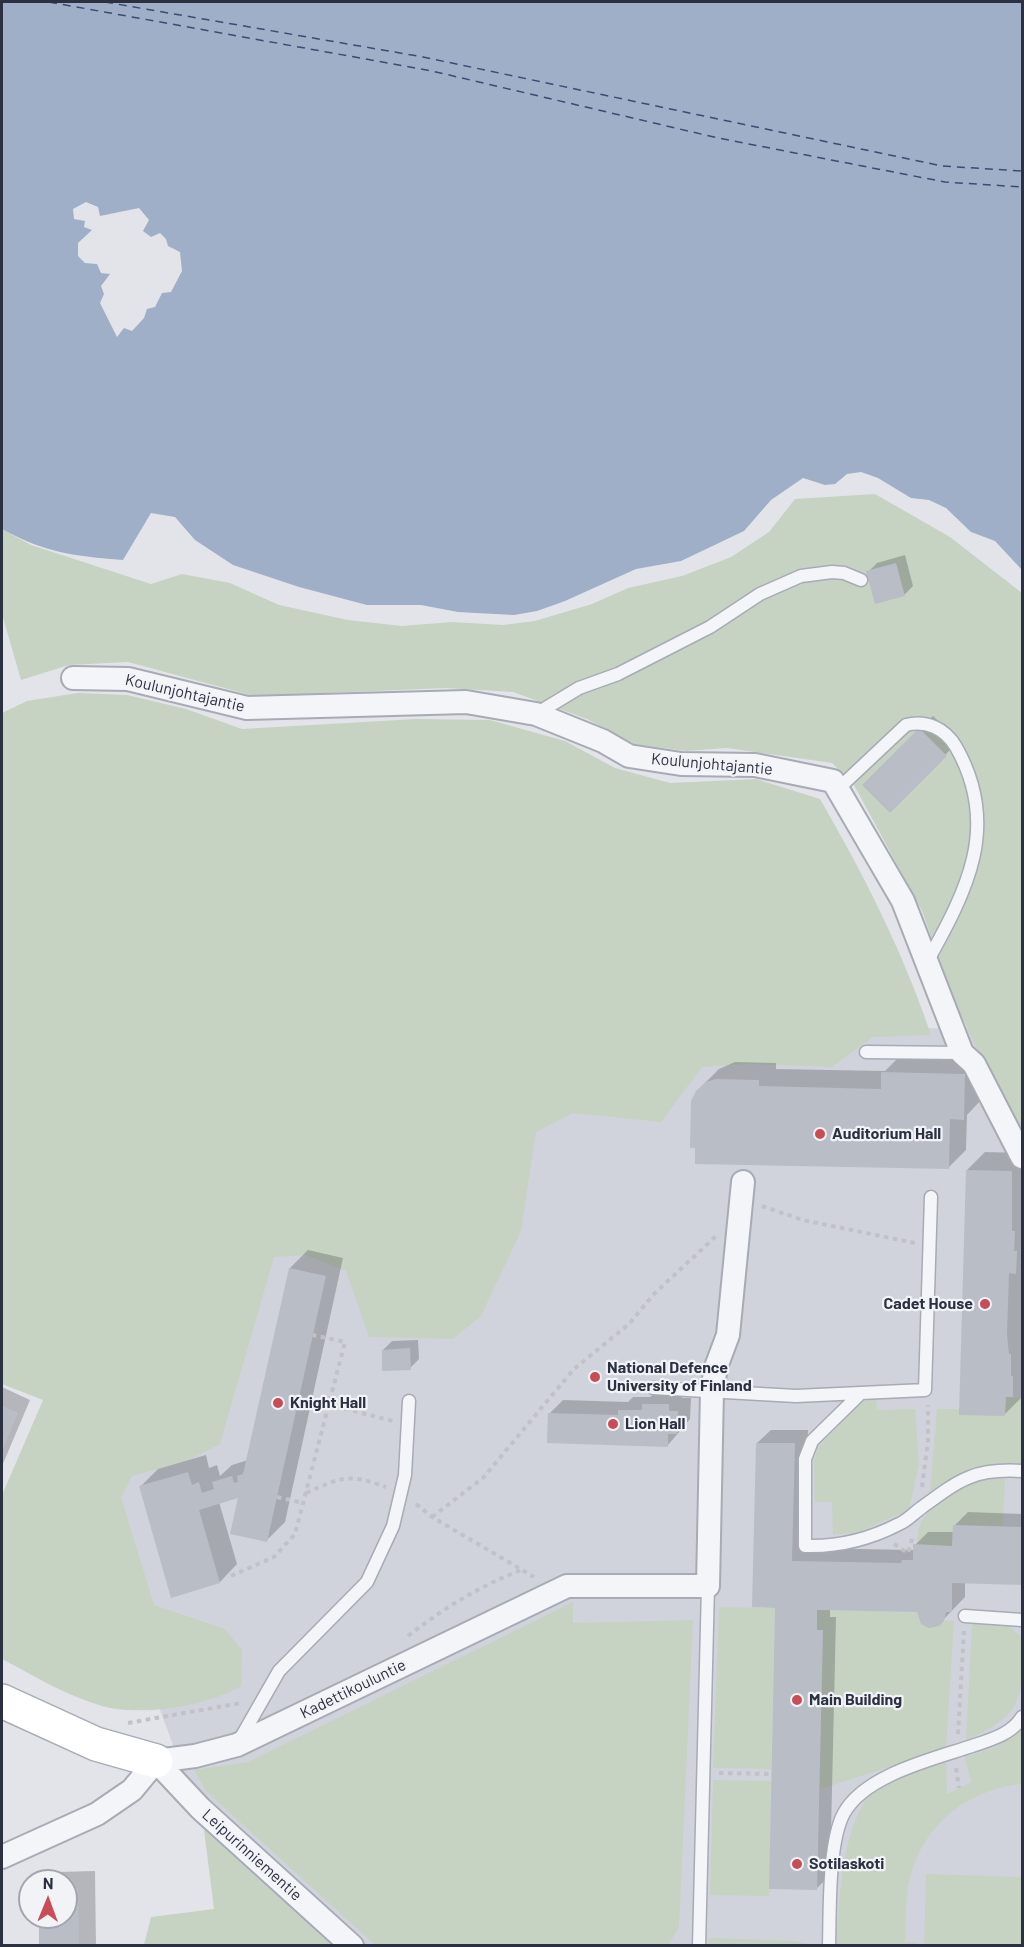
<!DOCTYPE html>
<html>
<head>
<meta charset="utf-8">
<style>
  body { margin:0 }
  #map { position:relative; width:1024px; height:1947px; overflow:hidden; background:#e2e4ea; font-family:Barlow,sans-serif }
  canvas { display:block }
  .frame { position:absolute; inset:0; border:3px solid #2b3141; pointer-events:none }
  .north { position:absolute; left:18px; top:1869px; width:60px; height:60px; box-sizing:border-box; background:#f1f3f7; border:2px solid #a2a5ae; border-radius:50%; rotate:1deg; font-size:16px; font-weight:700; line-height:24px; text-align:center; color:#2b3141 }
  .north::after { content:''; display:block; margin:auto; width:21px; height:27px; background:#c84d56; clip-path:polygon(50% 0,100% 100%,50% 72%,0 100%) }
</style>
</head>
<body>
<div id="map">
<canvas width="1024" height="1947"></canvas>
<div class="frame"></div>
<div class="north">N</div>
</div>
<script>
const ctx = document.querySelector('canvas').getContext('2d');
ctx.lineJoin = 'round';
function fillPath(path, color) { ctx.fillStyle = color; ctx.fill(path, 'evenodd'); }
function trace(path, color, width, dash) { ctx.strokeStyle = color; ctx.lineWidth = width; ctx.lineCap = dash ? 'butt' : 'round'; ctx.setLineDash(dash || []); ctx.stroke(path); }
function write(font, color, halo, rows, align = 'center') {
  ctx.font = font + ' Barlow,sans-serif'; ctx.lineWidth = 4.5; ctx.setLineDash([]); ctx.textBaseline = 'middle'; ctx.strokeStyle = halo; ctx.fillStyle = color; for (const [text, x, y, turn = 0] of rows) {
    ctx.save(); ctx.translate(x, y); ctx.rotate((+turn || 0) * Math.PI / 180); ctx.textAlign = isNaN(turn) ? turn : align; if (halo) ctx.strokeText(text, 0, 0); ctx.fillText(text, 0, 0); ctx.restore();
  }
}
const built = new Path2D(`
  M1022,1028V1945H247L85,1507L251,1248L658,1029Z`);
const green = new Path2D(`
  M875,494L950,537L1022,593V1141L953,999L922,911L854,785L832,763L727,748L686,751L635,744L587,719L513,692L446,688L254,696L128,662L69,665L21,680L2,614V529L31,545L151,584L182,574L230,583L279,605L348,620L402,626L452,622L503,625L535,621L592,604L628,588L682,576L731,557L769,532L795,499Z
  M78,693L127,695L186,709L242,729L416,719L490,720L565,741L615,768L670,783L756,779L820,799C865,877 902,950 931,1035L873,1037L832,1067L748,1064L702,1067L661,1122L573,1113L536,1132L521,1231L481,1316L453,1339L369,1337L346,1271L305,1255L274,1257L220,1444L187,1461L132,1476L121,1497L154,1605L225,1629L242,1650L241,1686C208,1706 140,1717 102,1706C67,1696 34,1676 2,1659V1495L43,1400L2,1384V713L27,701Z
  M1006,1397L1022,1398V1465L973,1468L930,1491L937,1409H959L1005,1416Z
  M876,1398L877,1410L915,1409L919,1464L909,1510L858,1532L833,1535L832,1502H815L814,1461L818,1447L862,1402Z
  M982,1479H1005L1003,1526L953,1525L952,1546L917,1545C918,1539 917,1531 920,1525C927,1506 964,1487 982,1479Z
  M573,1602V1623L693,1620L679,1928L668,1945H375L206,1791L194,1770L248,1762Z
  M719,1607L775,1608L771,1769L713,1768Z
  M817,1610L917,1612L921,1624L938,1626L944,1621H954L946,1749L820,1789L823,1631L817,1630Z
  M972,1622L1006,1623L1022,1638C1023,1699 1024,1715 966,1740Z
  M1022,1730V1784C969,1789 923,1824 910,1878C905,1898 906,1921 905,1942L918,1943V1945L837,1946C838,1904 842,1809 881,1786C900,1774 925,1769 946,1761L947,1794L971,1782L965,1757L997,1747Z
  M713,1780L771,1781L769,1896L710,1895Z
  M204,1830L331,1945H144L151,1917L214,1909Z
  M926,1874L1022,1877V1945H924Z
  M713,1938L795,1941L814,1945H708V1940Z`);
const water = new Path2D(`
  M2,2H1022V570L995,541L971,532L946,508L929,500L911,498L878,478L861,472L847,474L835,484L825,485L803,478L771,500L744,531L681,561L636,569L565,601L537,611L514,615L458,612L421,605H367L299,587L233,565L195,540L175,517L151,513L123,560C73,556 46,553 2,529ZM86,202L98,207L100,216L139,208L149,220L143,231L151,237L160,233L166,239L168,246L180,252L182,271L171,292L162,293L155,307L147,309L144,318L132,331L124,328L117,337L100,303L104,294L101,286L110,274L101,273L97,264L85,263L78,256V243L92,230L84,227L85,221L74,219L73,209Z`);
const shadow = new Path2D(`
  M905,555L913,586L904,595L868,572L877,563Z
  M933,716L959,741L890,810L864,785Z
  M901,1055L982,1057L981,1100L967,1115L966,1150L948,1168L700,1088L719,1069L735,1062L776,1063V1069L885,1071Z
  M985,1152L1022,1153V1397L1005,1414L967,1170Z
  M308,1250L343,1258L285,1522L267,1540L240,1496L219,1502L237,1564L220,1582L141,1486L158,1469L206,1455L209,1468L217,1465L220,1476L232,1465L248,1460L290,1268Z
  M418,1340L419,1359L410,1368L383,1350L392,1341Z
  M2,1387L30,1400L2,1466Z
  M657,1391H682V1398H691L690,1419L668,1445L550,1413L563,1400L628,1402L633,1397H650Z
  M771,1430H808L805,1548L913,1550L915,1545L928,1532H954V1526L968,1512L1022,1514V1583L965,1582V1597L943,1620L918,1610L830,1609V1617H836L830,1875L817,1888L777,1606L757,1443Z
  M95,1871L96,1946H41L40,1917H66V1881H48L57,1872Z`);
const ferry = new Path2D(`
  M49,2L432,71L718,138L945,182L1022,187
  M105,2L423,57L942,166L1022,171`);
const building = new Path2D(`
  M896,563L905,596L875,604L866,571Z
  M919,728L947,756L890,813L862,785Z
  M881,1072L965,1074L964,1120L950,1119L949,1169L695,1164V1148H690L691,1101L696,1091L706,1082L716,1079L759,1080V1086L881,1089Z
  M966,1170L1012,1171V1231H1015L1014,1251H1017L1016,1274L1009,1273L1007,1335L1009,1354H1011V1376H1013V1397H1006L1005,1416L959,1415Z
  M289,1268L326,1276L267,1542L230,1534L238,1498L199,1510L220,1583L171,1598L139,1486L188,1472L192,1485L199,1482L202,1493L214,1489L212,1482L232,1476L234,1483L238,1482L237,1476L243,1474Z
  M410,1348L411,1370L382,1371V1350Z
  M642,1404H669V1411H678L677,1434H668V1447L547,1443L548,1413L618,1415V1410H642Z
  M2,1406L18,1413L2,1451Z
  M756,1443H795L792,1561L901,1563L902,1560H913V1544L952,1546L953,1525L1022,1527V1585L952,1583V1612H946L944,1621L939,1626L929,1628L921,1624L917,1612L817,1610V1630H823L817,1890L769,1889L775,1608L752,1607Z
  M78,1888L79,1946H39V1917H66V1889Z`);
const path = new Path2D(`
  M762,1206L803,1220L915,1243
  M327,1404L393,1421
  M922,1487L928,1441V1405
  M306,1493C343,1477 347,1473 386,1487
  M277,1497L303,1503
  M416,1504L432,1517L534,1577
  M432,1517L483,1478L574,1369L629,1324L654,1294L716,1236
  M894,1544L908,1553L913,1535
  M231,1576L274,1557L295,1534L345,1342L313,1335
  M408,1636C444,1608 478,1587 521,1570
  M128,1723L241,1703
  M958,1734L964,1631
  M956,1768L959,1788
  M719,1773L771,1774`);
const lane = new Path2D(`
  M536,714L579,688L618,674L710,627L760,594L801,576L832,572L844,573L861,580
  M838,789L906,725C926,720 945,728 956,747C1001,826 967,890 927,962
  M866,1052L962,1053
  M653,1388L796,1396L925,1390L931,1197
  M861,1393L812,1441L805,1459V1546C837,1547 870,1539 899,1524C907,1521 914,1513 921,1508C959,1480 974,1468 1022,1471
  M965,1616L1022,1620
  M239,1741L279,1671L367,1582L393,1526L405,1475L409,1401
  M699,1946L708,1586
  M829,1946C830,1912 828,1842 844,1813C865,1775 933,1759 972,1746C990,1740 1012,1734 1022,1717`);
const street = new Path2D(`
  M73,678L128,679L247,708L466,702L536,714L603,741L629,756L681,764L755,765L833,781L903,901L962,1053L974,1064L1022,1157
  M156,1761L195,1756L237,1745L567,1586H708L712,1391L716,1367L728,1335L743,1182
  M156,1761L200,1808L352,1946
  M2,1857L97,1814L132,1790L156,1761`);
const secondary = new Path2D(`
  M2,1701L96,1744L156,1761`);
const markers = [
  [820,1134,6,"#c84d56"],
  [985,1304,6,"#c84d56"],
  [595,1377,6,"#c84d56"],
  [278,1403,6,"#c84d56"],
  [613,1424,6,"#c84d56"],
  [797,1700,6,"#c84d56"],
  [797,1864,6,"#c84d56"]
];
const streetNames = [
  ["Koulunjohtajantie",185,693,13],
  ["Koulunjohtajantie",712,764,5],
  ["Kadettikouluntie",353,1689,-26],
  ["Leipurinniementie",252,1855,42]
];
const poiNames = [
  ["Auditorium Hall",832,1134],
  ["Cadet House",973,1304,"right"],
  ["National Defence",607,1368],
  ["University of Finland",607,1386],
  ["Knight Hall",290,1403],
  ["Lion Hall",625,1424],
  ["Main Building",809,1700],
  ["Sotilaskoti",809,1864]
];
fillPath(built, '#d0d3db');
fillPath(green, '#c6d3c3');
fillPath(water, '#9fafc8');
fillPath(shadow, '#0003');
trace(ferry, '#374d73', 1.5, [8, 6]);
fillPath(building, '#b9bdc6');
trace(lane, '#a7abb4', 15);
trace(street, '#a7abb4', 26);
trace(secondary, '#a7abb4', 36);
trace(path, '#c0c2c8', 4, [4.5, 4.5]);
trace(lane, '#f4f5f8', 12);
trace(street, '#f4f5f8', 22);
trace(secondary, '#fff', 33);
for (const [x, y, r, color] of markers) { const dot = new Path2D(); dot.arc(x, y, r, 0, 2 * Math.PI); ctx.fillStyle = color; ctx.fill(dot); trace(dot, '#f1f3f7', 2); }
write('16px', '#2b3141', '#f1f3f7', streetNames);
write('bold 16px', '#2b3141', '#f1f3f7', poiNames, 'left');
</script>
</body>
</html>
